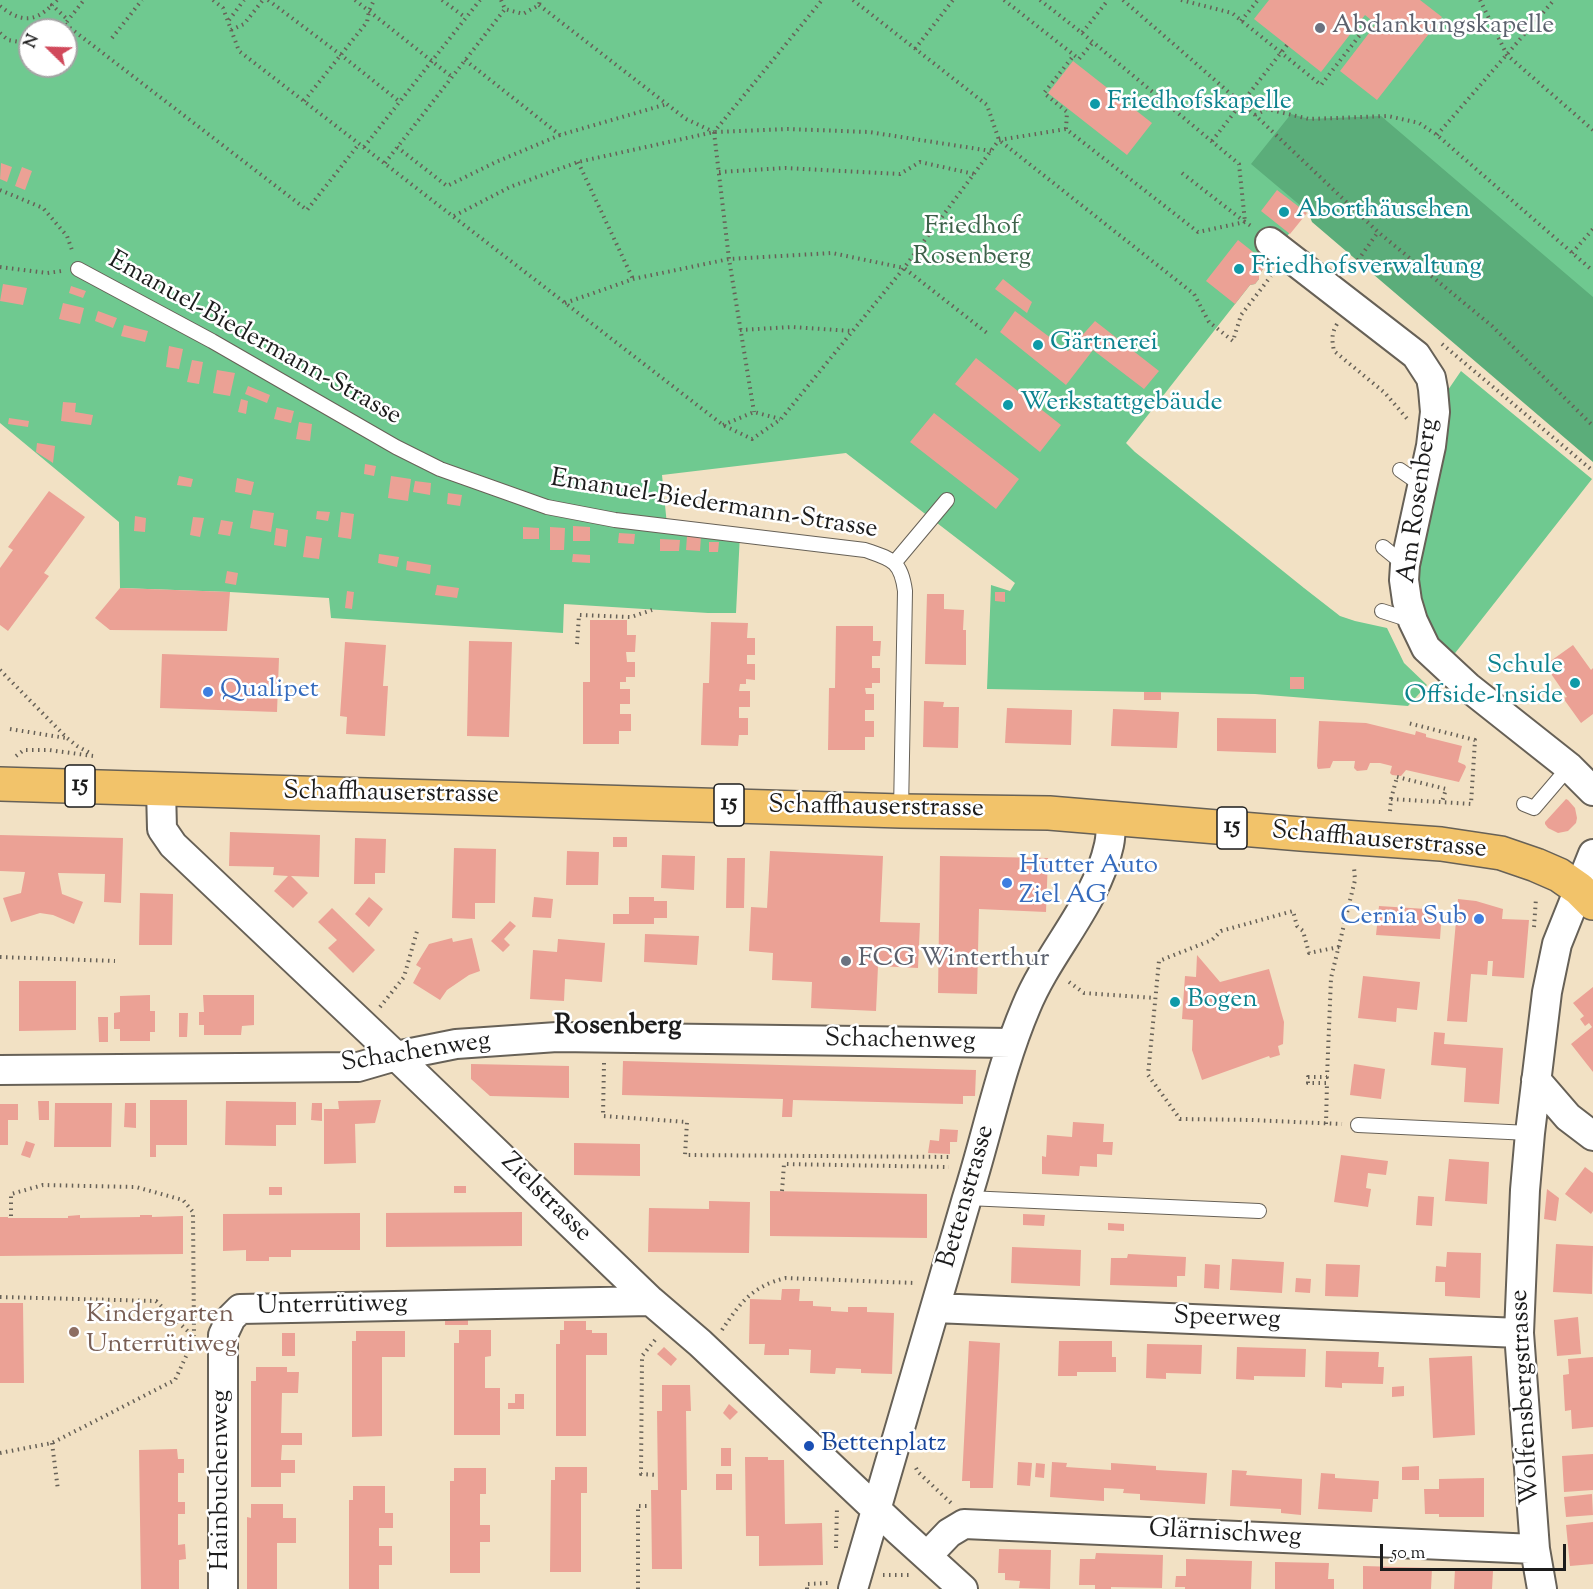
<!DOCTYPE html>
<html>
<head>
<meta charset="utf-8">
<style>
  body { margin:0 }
  #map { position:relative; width:1593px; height:1589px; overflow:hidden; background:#f2e1c4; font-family:"Sorts Mill Goudy",serif }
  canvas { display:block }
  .north { position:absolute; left:18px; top:18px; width:60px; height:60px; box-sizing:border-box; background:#fff; border:2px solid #a4a4a4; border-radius:50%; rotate:293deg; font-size:16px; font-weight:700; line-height:24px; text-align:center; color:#1c1c1c }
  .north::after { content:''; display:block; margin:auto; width:21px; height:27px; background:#d1495b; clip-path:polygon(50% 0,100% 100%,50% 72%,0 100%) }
  .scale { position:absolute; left:1380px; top:1544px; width:186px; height:27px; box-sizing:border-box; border:3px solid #1c1c1c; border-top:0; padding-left:8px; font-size:18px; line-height:21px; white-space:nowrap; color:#1c1c1c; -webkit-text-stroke:4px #fff; paint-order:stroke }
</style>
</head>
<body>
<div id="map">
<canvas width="1593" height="1589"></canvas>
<div class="north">N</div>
<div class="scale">50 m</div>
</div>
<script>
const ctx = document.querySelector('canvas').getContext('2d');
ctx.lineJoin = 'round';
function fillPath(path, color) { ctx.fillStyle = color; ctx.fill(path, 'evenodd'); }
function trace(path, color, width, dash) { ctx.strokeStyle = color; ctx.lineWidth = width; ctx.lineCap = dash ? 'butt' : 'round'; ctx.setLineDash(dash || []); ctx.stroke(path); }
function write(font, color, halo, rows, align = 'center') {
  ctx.font = font + ' "Sorts Mill Goudy",serif'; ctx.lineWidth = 5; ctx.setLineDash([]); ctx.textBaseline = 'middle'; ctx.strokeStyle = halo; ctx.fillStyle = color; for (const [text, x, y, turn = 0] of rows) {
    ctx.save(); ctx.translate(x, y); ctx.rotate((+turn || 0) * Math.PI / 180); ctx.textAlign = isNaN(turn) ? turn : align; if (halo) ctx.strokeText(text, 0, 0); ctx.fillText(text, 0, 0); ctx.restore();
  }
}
const green = new Path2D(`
  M0,0H1593V359L1353,155L1266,262L1267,263L1259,275V279L1255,284L1250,285L1126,443L1135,452L1304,588L1340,616L1355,621L1387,628L1404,663L1427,685L1408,706L1255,694L987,689L991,585L1010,591L1015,583L846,453L662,475L667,525L740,534L736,613H708L564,604L563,633L331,618L329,598L230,592L120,588L119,522L0,423ZM30,30H66V66H30Z
  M1461,371L1592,479L1452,657L1438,643L1427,625L1415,573L1440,450L1448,390Z`);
const forest = new Path2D(`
  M1291,114L1309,119L1381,116L1593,297V462L1312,222L1308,212L1251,164Z`);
const building = new Path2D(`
  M1269,0H1420L1442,17L1377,100L1340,71L1376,24L1365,15L1321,72L1254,19Z
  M1073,61L1152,123L1127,155L1048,93Z
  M1,163L12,167L7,182L0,179Z
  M22,167L32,171L25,190L15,186Z
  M1277,190L1307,213L1290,234L1261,211Z
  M1238,240L1267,263L1259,275V279L1255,284L1250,285L1235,304L1206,281Z
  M1003,279L1032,302L1027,313L995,289Z
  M3,284L27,288L23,305L0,301Z
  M71,286L86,291L83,298L69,293Z
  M63,303L84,308L80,324L59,319Z
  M98,311L117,318L113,328L95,321Z
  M1015,311L1068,351L1095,321L1159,371L1144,389L1093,350L1066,385L1000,332Z
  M124,325L148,331L145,342L121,336Z
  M169,346L183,349L179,369L166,367Z
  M976,358L1061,425L1040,452L955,384Z
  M192,360L203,362L199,384L187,382Z
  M217,370L235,373L230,396L213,393Z
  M248,386L270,395L267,403L245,394Z
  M241,399L248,401L246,414L238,412Z
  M63,402L76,403L75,412L93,415L91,425L61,421Z
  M277,407L294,411L291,423L274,419Z
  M934,413L1019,479L996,509L910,442Z
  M9,418L29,421L28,427L8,424Z
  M299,422L312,424L310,441L296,439Z
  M37,443L55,446L53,463L36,452Z
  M365,464L376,466L374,476L364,474Z
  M179,476L193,479L191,487L177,485Z
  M391,476L411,479L408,501L388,498Z
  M237,478L254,482L251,495L235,492Z
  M415,481L431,483L430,495L413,492Z
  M49,491L85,517L44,573L49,576L8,631L0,625V568L13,550L8,547Z
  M448,493L462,495L460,506L447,504Z
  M253,510L274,513L271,532L250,528Z
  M317,511L330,512L328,521L316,519Z
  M341,512L354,514L351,539L338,537Z
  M135,516L146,518L145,532L134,531Z
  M193,517L204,518L200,537L190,535Z
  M221,520L233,522L230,536L218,534Z
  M573,526L590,527V541H573Z
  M523,527L539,528V539H523Z
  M550,527L565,528L564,550H550Z
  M276,528L288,530L286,547L274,545Z
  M619,533L635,534L634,544L618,543Z
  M306,536L322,538L319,559L303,557Z
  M687,536H701L700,551L686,550Z
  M660,539L680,540L679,551H660Z
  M709,542H719L718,552H709Z
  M379,554L399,557L397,567L378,563Z
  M573,554L590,555V563L572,562Z
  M407,561L431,565L430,574L406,570Z
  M227,571L238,573L236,585L225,583Z
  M437,585L459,588L457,598L435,595Z
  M120,588L230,592L227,631L110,630L95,618Z
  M347,591L354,592L352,609L345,608Z
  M995,592H1005V602L995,601Z
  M927,594H944V609L964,610L963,630H966V665L925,664Z
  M590,620H627V635H636L635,652H626L627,662H635V677H626V682H620V689H630V704H620V714H631V731H619V744H583V682H590Z
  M711,622L748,623L747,638H755V655H747V664H755V680L746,679V684H740L739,691H750V707H739V718H748V735H739L738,746L701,745L703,683H709Z
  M836,626H873V641H881L880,656H872V668H880V683H872V688H865L866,694H874V710H865V721H874V737H865V750H828L829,688H835Z
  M469,641L512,642L509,737L467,736Z
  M345,642L386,645L383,686H388L385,736L346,734L347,717L340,716Z
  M1573,645L1591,670L1593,668V714L1581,723L1563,698L1567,697L1545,665Z
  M162,654L279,658L277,712L160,708Z
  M1290,677H1304V689H1290Z
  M1144,692H1161V700H1144Z
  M924,701L944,702L943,707H959L958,748L923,747Z
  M1007,708L1072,710L1071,745L1005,743Z
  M1113,709L1179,712L1177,748L1111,746Z
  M1217,718L1276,719V753L1217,751Z
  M1319,721L1366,723L1415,735L1416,731L1426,734V737L1462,746L1458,762L1465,765L1466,767L1459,782L1406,770L1401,776L1392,775L1390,773L1392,766L1380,763H1370L1367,770L1357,771L1354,768L1355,761H1333L1330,768L1318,769L1317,766Z
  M1566,799L1568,800L1575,808L1577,818L1576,823L1568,831L1558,833L1548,828L1545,824V822Z
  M230,832L320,835L319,877L291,876L308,893L293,908L274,891L288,876L273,875L274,867L229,866Z
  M0,835L123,838L121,903L104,902L105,874L58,873L62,894L83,902L74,924L53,915L40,913L11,922L3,898L21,893L25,872L0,871Z
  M613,837H627V847H613Z
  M355,838L386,839L385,873H375V884H354Z
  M454,848L496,849L495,903H475V919L452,918Z
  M567,851L599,852L598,885H566Z
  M770,851L883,856L880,922L920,923L918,968L878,966L876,1011L811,1008L812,982L772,980L773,953L749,951L751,907L767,908Z
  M662,855L695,856L694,890L661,888Z
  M940,856L1048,858L1046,912L979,909L977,994L938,993Z
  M727,858H745L744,908H726Z
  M140,893L173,894L172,945H139Z
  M369,897L383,909L369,927L355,914Z
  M534,897L553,899L551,918L532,917Z
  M629,897H654V901H667V918H654V924H613V914H629Z
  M1458,899L1476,901L1503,909L1502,919L1529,920L1524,978L1492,976L1493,961H1488L1487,975L1471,974L1467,1022L1447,1021Z
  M1379,906L1442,910L1440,939L1376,935Z
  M332,908L375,950L353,973L328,948L337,940L318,922Z
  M510,921L516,926L504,939L510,945L503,952L491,941Z
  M645,934L699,936L697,965L644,962Z
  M452,938L453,942L472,938L480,971L469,975L447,990L440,1000L413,983L421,968L416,965L429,944Z
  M558,939L605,943L602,982L565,979L564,1001L530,999L533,950L557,952Z
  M1197,955L1220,982L1269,969L1284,1022L1283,1044L1278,1046L1280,1055L1270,1058L1269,1056L1202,1080L1192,1050L1193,1020L1182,1019L1185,976L1196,977Z
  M1363,976L1420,982L1417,1010L1397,1008L1396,1022L1358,1018Z
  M19,981H76V1030L19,1031Z
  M1593,987V1072L1571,1044L1592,1027L1589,1023L1585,1026L1580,1019L1584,1016L1573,1003Z
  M150,995V1011H155V1032H150V1041H120V1029H114V1013L120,1012V996Z
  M203,995H254V1025L242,1026L241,1035H204V1025H199V1012H204Z
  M179,1013H188L187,1037H179Z
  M98,1017H108V1042H99Z
  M1434,1032L1445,1033L1444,1044L1503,1048L1499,1104L1464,1102L1466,1068L1431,1065Z
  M623,1061L976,1070L975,1096H963V1104L793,1100L792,1117H782L783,1099L622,1095Z
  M471,1064L569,1066V1098L490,1096L471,1079Z
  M1354,1064L1385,1069L1381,1099L1350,1095Z
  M150,1100H187V1145H156V1157H150Z
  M381,1100L375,1123L355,1124L356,1163L324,1164V1109H339L338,1101Z
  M38,1101H49V1120H39Z
  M226,1101L296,1102V1125H276V1146L225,1145Z
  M55,1103H112L111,1147H54Z
  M125,1103H136V1128L124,1127Z
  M312,1103H322V1121L311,1120Z
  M0,1104H18V1120H8V1145H0Z
  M1073,1122L1104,1124L1103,1142H1113L1112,1155L1097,1154V1167L1080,1166L1079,1176L1042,1174V1156L1046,1157L1047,1135L1072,1137Z
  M940,1129L958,1130L957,1142H950V1154L928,1153L930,1140L939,1141Z
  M26,1141L35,1144L30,1158L21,1155Z
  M574,1143L640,1144V1176L574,1175Z
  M1341,1155L1388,1161L1386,1175L1368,1173L1366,1188L1371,1189L1368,1207L1334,1202Z
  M1449,1159L1489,1162L1487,1204L1445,1201Z
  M1585,1167L1593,1173V1211L1591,1214L1565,1194Z
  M454,1186H466V1193H454Z
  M269,1187H282V1195H269Z
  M1547,1189L1559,1198L1556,1221L1544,1219Z
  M770,1191L927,1194V1238L770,1236Z
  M1418,1196L1434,1197L1432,1226L1416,1225Z
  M709,1201L750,1202L749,1253L648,1252L649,1208L709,1209Z
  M522,1212V1246L386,1247V1213Z
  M360,1213V1250H291V1257H269V1261H246V1250L223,1251V1214Z
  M1023,1214L1045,1215L1044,1226L1023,1225Z
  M80,1215V1218L140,1217V1215H152V1217L183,1216V1254L0,1256V1217H8V1218H68V1216Z
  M1108,1223L1124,1224V1231L1108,1230Z
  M1556,1244L1593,1246L1592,1294L1553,1292Z
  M1012,1247L1081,1250L1080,1286L1011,1283Z
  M1447,1252L1481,1253L1480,1298L1445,1296V1282H1435L1436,1266L1446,1267Z
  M1128,1254L1186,1257L1185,1276H1177V1287L1110,1285L1111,1258H1127Z
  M1232,1259L1284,1262L1282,1293L1230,1290Z
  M1205,1264L1220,1265L1219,1289L1204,1288Z
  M1326,1264L1360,1265L1358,1297L1325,1296Z
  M1296,1278L1311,1279L1310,1293L1295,1292Z
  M782,1289H800L799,1301H813V1306L831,1307V1311L848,1312V1307H867V1312L894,1313L892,1374L861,1373V1369L836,1368L835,1374L810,1373L811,1350L789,1349V1355H764L765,1344H749L750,1299L781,1300Z
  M0,1303H23L24,1383H0Z
  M445,1316H468V1325H445Z
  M1578,1317L1581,1354L1557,1356L1554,1320Z
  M564,1321H586V1330H592V1333H607V1355H586V1436H556V1344H560V1330H564Z
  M459,1330H491V1356L485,1357V1388H500V1435H454V1343H459Z
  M356,1331H405V1357H382V1436L352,1437V1341H356Z
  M282,1333H295V1356H282Z
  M969,1341L1000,1343L993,1488H970V1481H962Z
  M1059,1341H1112V1357H1116V1372H1077V1376H1058Z
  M1147,1344L1202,1345L1201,1374L1166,1373V1379L1146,1378Z
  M664,1347L677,1359L671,1366L657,1354Z
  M1237,1347L1306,1349L1305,1377L1254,1376V1380L1236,1379Z
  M1326,1351L1379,1352L1378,1367H1384L1383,1384L1342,1383V1388L1325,1387Z
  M1472,1356L1475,1435L1433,1438L1429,1358Z
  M1593,1357V1427L1572,1429L1571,1410L1565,1411L1563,1375L1569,1374L1568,1359Z
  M256,1367H287V1372H299L298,1393H282L281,1433H302V1445H282L281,1460H295V1473H281V1487H251V1381H256Z
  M662,1385H690L691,1411H686L687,1490H681L682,1569H652L651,1490H658L657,1411H662Z
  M1404,1386V1396L1392,1397V1387Z
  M515,1394H524V1409H508V1403H515Z
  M729,1404L738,1412L730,1420L723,1413Z
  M721,1448H731V1466H721Z
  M177,1449L178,1459H184V1473H178V1502H185V1514H178V1545L185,1544L186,1559L179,1560V1589H141L139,1450Z
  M1593,1454V1490L1564,1492L1562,1456Z
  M745,1457H768V1460H784L785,1524L822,1523L823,1565L759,1566V1536H746Z
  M1018,1462L1032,1463L1030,1486L1017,1485Z
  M1052,1462L1067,1463L1066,1467L1111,1470V1463L1156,1466V1470L1207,1473L1205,1504L1140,1500V1494L1123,1493L1124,1489L1104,1488V1501L1050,1497Z
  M1036,1463L1045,1464L1044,1478L1035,1477Z
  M1419,1466V1480H1402V1467Z
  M555,1467H587V1493H581V1572H550L551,1480H555Z
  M454,1468H486V1494H480V1525H490V1542H480V1573H450V1481H454Z
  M1232,1470L1247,1471L1246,1475L1302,1479L1301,1515L1281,1513V1509L1230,1506Z
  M1321,1473L1335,1474V1478L1379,1481L1378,1499H1373L1372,1512L1318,1509Z
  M716,1474H732V1490H716Z
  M1484,1478V1517H1439V1514H1425L1424,1489H1439V1479Z
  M353,1486H385V1513H393V1528H379V1546H392V1565H379V1589H349V1500H353Z
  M1592,1494L1593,1515L1566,1517L1564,1497Z
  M251,1504H283V1518H296V1543H277V1589H247V1517L251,1518Z
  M1593,1522V1564L1570,1566L1566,1525Z
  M999,1549L1051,1550L1050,1589L1019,1588L1020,1581L1005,1580V1573H998Z
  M1096,1553L1163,1555L1162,1588L1111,1587V1589H1095V1585H1079L1080,1559H1095Z
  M1186,1559L1252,1561L1251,1589H1185V1587H1175L1176,1576H1186Z
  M1275,1562L1329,1563L1328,1579H1334V1589H1275Z
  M1363,1566L1432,1568L1431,1589H1363Z
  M1455,1569L1493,1571L1492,1589H1454Z`);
const path = new Path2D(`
  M57,0L52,5L68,20
  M213,0L223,8L239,51L723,425L752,439L781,419L904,268L999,140L1066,129L1198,232L1245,222L1251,226
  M268,0L341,55L400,102
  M355,0L452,77
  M442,0L466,18
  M501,0L505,9L523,14L539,5L540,0
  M853,0L987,105L999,140L1194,294L1209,322L1233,341L1241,315L1271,276
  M1004,0L1074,55
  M1040,0L1082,33L1108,0
  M1123,0L1255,115L1378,232L1492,326L1593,426
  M1181,0L1232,13L1321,85L1370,22
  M1480,0L1507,55L1593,130
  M539,5L686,119L714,132L822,0
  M0,6C20,22 34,23 52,5
  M229,20L244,0
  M1241,21L1258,0
  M65,24L307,210L359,144
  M58,30L65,24L84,0
  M231,30L244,24L263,0
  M0,33L8,40L30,44
  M1082,33L1239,164L1245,222
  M112,38L142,0
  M915,49L953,0
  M465,60L560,135L667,104
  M304,101L367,22L369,11L374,0
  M1255,115L1267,109L1309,119L1388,116L1419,123L1437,135L1593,271
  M1066,129L1067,112L1044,93L1074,55L1079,59L1093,42
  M714,132L729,259L754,412
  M1437,135L1554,0
  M1212,141L1287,45
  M364,147L480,0
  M397,147L447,186L496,162L560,135
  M578,162L633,279
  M385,163L505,9
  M719,172L785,168L900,174L920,162L974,174
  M1182,173L1245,222
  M0,190L43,208L67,236L73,253
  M454,216L510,187L578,162L714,132L788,129L869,132L991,151
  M1572,253L1593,229
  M0,267L47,273L62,271
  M1351,270L1378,232
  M565,303L633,279L729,259L832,253L904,268L987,333
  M1337,324C1331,334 1332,341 1334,351L1385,393L1409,421
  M740,330L792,327L852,331
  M1442,344L1593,471
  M723,425L754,412L780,419
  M577,644L579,615L631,617L652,610
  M0,670L67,738L77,746L92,754
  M10,729L66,738
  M16,756L24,750H49L93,756
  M1397,777L1446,789L1442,802
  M1391,799L1397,777
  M1390,811L1391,799L1471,804L1475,740L1408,723
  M1534,927L1536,898
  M1339,947L1309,953L1303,931L1297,926L1293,911L1221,931L1212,940L1159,961L1148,1075L1180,1119L1251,1120L1342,1124
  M0,957L115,961
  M1069,982L1084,993L1155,998
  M380,1007L404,977L417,931
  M604,1063L603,1116L687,1122L685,1155L952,1157
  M1326,1124L1327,1083H1308V1077H1327L1331,978L1355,880L1354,867
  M782,1191L784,1164L949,1167
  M11,1216V1194L43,1185L136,1187L183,1200L193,1212L194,1336
  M0,1297L156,1301L194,1337
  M722,1330C740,1303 752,1286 786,1278L915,1283
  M655,1340L642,1356L641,1474L657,1475
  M52,1443L58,1490
  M0,1453L52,1443L175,1380L195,1337
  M916,1468L918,1472L951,1503
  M836,1548L837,1507
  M883,1575H909
  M638,1589V1506H651
  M807,1589V1584L828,1583`);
const service = new Path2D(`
  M78,269L212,341L396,447L440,469L547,507L615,520L865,550C891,559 901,560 905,591L901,811
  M1400,470L1423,486
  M1383,547L1405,565
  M895,562L947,500
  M1382,611L1413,621
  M1524,804L1534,808L1569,767
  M1358,1125L1530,1133
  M967,1198L1259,1211`);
const minor = new Path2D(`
  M1270,242L1416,355L1431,378L1433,389L1435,412L1431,446L1405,565L1404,580L1407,601L1413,621L1426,648L1468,687L1569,767L1593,791
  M161,789L162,829L173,845L396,1056L651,1301L700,1343L899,1531L963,1589
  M0,1070L358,1067L396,1056L456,1044L557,1037L1011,1043
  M1536,1080L1568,1117L1593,1136
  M935,1308L1519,1333
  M927,1556L949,1533L964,1524L1535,1549
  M223,1589V1335L231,1318L240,1309L651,1301
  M853,1589L967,1198C987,1135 1000,1068 1026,1007C1049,951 1096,905 1109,845C1111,836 1111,827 1111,818
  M1542,1589L1535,1549L1519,1333L1525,1190L1530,1133L1547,992L1557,944L1593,854`);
const primary = new Path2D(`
  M0,784L901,811L1049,813L1301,834L1441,844L1501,853L1536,865L1559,875L1579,889L1593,903`);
const markers = [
  [1320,28,6,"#6b7280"],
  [1095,104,6,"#0f9aa8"],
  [1284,212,6,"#0f9aa8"],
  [1239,269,6,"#0f9aa8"],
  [1038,345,6,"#0f9aa8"],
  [1008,405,6,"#0f9aa8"],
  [1575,683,6,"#0f9aa8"],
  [208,692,6,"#3f7fe0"],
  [1007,883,6,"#3f7fe0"],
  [1479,919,6,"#3f7fe0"],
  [846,961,6,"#6b7280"],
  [1175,1002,6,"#0f9aa8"],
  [74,1332,6,"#8d6e63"],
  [809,1446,6,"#1a4fb4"]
];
const shields = [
  [80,786,30],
  [729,805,30],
  [1232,828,30]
];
const shieldNames = [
  ["15",80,786],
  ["15",729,805],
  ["15",1232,828]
];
const worshipNames = [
  ["Abdankungskapelle",1332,28],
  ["FCG Winterthur",858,961]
];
const cultureNames = [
  ["Friedhofskapelle",1107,104],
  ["Aborthäuschen",1296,212],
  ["Friedhofsverwaltung",1251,269],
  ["Gärtnerei",1050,345],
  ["Werkstattgebäude",1020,405],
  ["Schule",1563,668,"right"],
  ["Offside-Inside",1563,698,"right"],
  ["Bogen",1187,1002]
];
const parkNames = [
  ["Friedhof",972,229],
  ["Rosenberg",972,259]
];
const streetNames = [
  ["Emanuel-Biedermann-Strasse",254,340,29],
  ["Am Rosenberg",1420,501,-82],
  ["Emanuel-Biedermann-Strasse",714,506,9],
  ["Schaffhauserstrasse",391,795,1],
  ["Schaffhauserstrasse",876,809,1],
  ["Schaffhauserstrasse",1379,842,5],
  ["Schachenweg",900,1042,1],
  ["Schachenweg",416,1054,-9],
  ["Bettenstrasse",968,1197,-74],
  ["Zielstrasse",545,1199,44],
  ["Unterrütiweg",332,1307,-1],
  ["Speerweg",1227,1320,2],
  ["Wolfensbergstrasse",1527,1397,-93],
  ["Hainbuchenweg",223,1480,-90],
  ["Glärnischweg",1225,1535,3]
];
const shopNames = [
  ["Qualipet",220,692],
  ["Hutter Auto",1019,868],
  ["Ziel AG",1019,898],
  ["Cernia Sub",1467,919,"right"]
];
const educationNames = [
  ["Kindergarten",86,1317],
  ["Unterrütiweg",86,1347]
];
const transitNames = [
  ["Bettenplatz",821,1446]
];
const quarterNames = [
  ["Rosenberg",618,1028]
];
fillPath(green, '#6fc990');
fillPath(forest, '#5bad7a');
fillPath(building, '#eba195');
trace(service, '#676157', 16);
trace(minor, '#676157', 32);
trace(primary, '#676157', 36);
trace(path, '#676157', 4, [1.5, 4.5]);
trace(service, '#fff', 14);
trace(minor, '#fff', 28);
trace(primary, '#f2c36a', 33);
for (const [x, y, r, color] of markers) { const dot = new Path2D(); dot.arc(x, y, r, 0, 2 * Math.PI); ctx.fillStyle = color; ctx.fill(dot); trace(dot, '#fff', 2); }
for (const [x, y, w] of shields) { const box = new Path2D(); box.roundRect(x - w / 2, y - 21, w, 42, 4.5); ctx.fillStyle = '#fff'; ctx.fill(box); trace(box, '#1c1c1c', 1.5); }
write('bold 24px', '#1c1c1c', null, shieldNames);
write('26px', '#5b616d', '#fff', worshipNames, 'left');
write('26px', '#0d838f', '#fff', cultureNames, 'left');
write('26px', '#3d614a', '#fff', parkNames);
write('26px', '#1c1c1c', '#fff', streetNames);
write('26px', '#366cbe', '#fff', shopNames, 'left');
write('26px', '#785e54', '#fff', educationNames, 'left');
write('26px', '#164399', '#fff', transitNames, 'left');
write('bold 28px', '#1c1c1c', '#fff', quarterNames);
</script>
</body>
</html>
